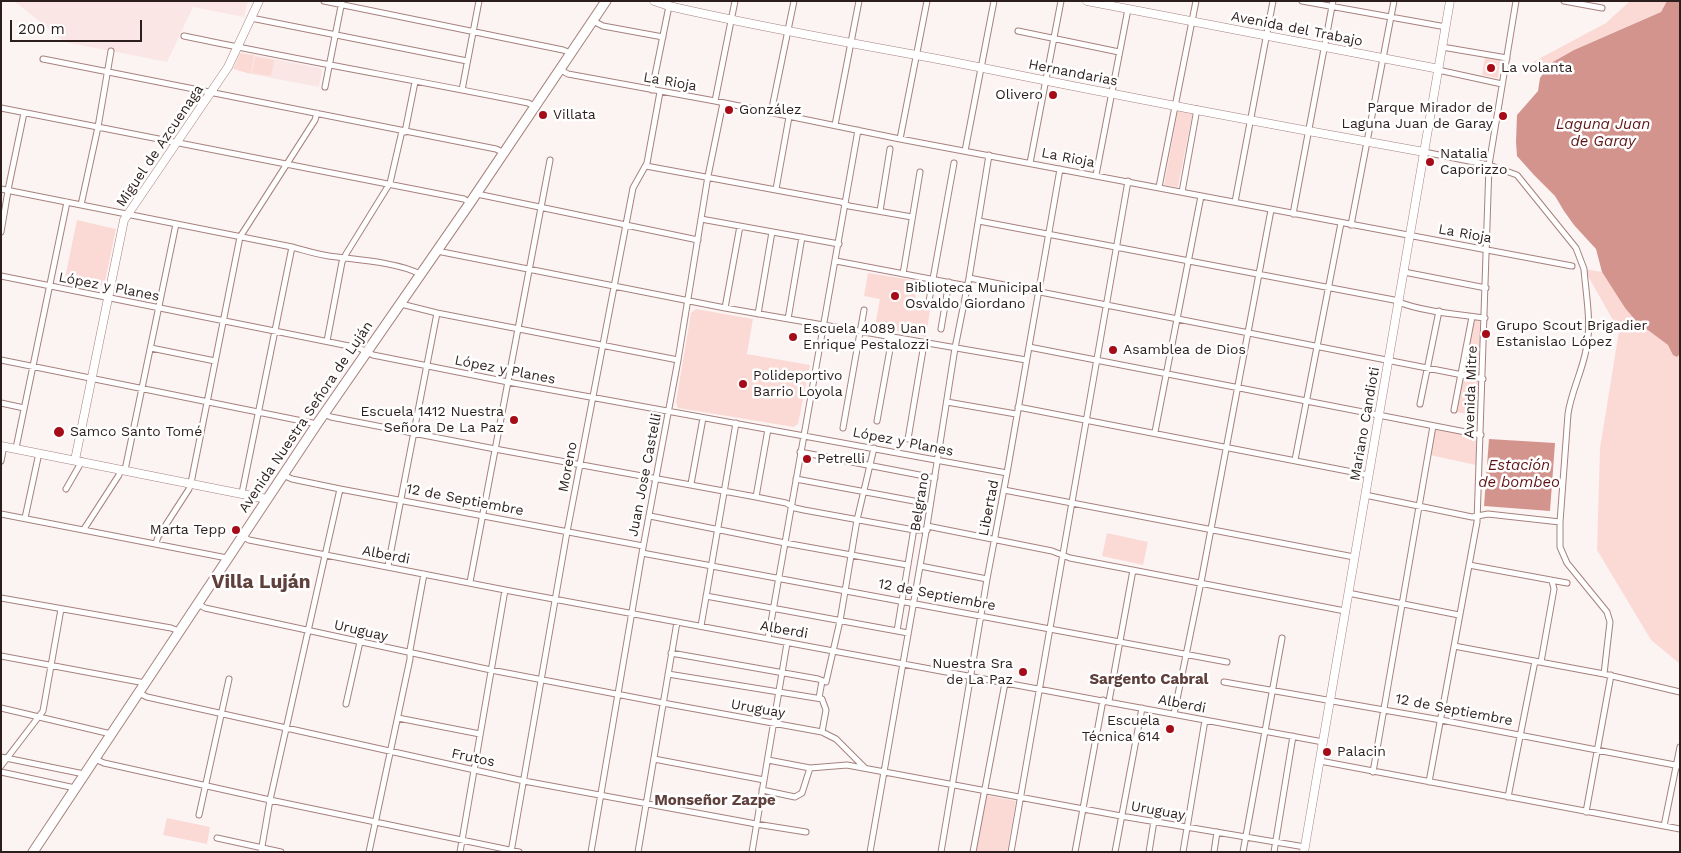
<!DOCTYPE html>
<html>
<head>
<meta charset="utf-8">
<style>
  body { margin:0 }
  #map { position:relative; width:1681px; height:853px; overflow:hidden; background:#fcf4f3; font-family:"Work Sans",sans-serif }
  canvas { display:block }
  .frame { position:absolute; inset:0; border:2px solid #2c1e1c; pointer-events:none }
  .scale { position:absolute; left:10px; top:20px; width:132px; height:22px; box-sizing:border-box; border:2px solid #2c1e1c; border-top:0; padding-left:6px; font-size:15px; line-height:18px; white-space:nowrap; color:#2c1e1c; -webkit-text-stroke:4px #fff; paint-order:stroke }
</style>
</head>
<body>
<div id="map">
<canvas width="1681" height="853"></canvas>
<div class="frame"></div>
<div class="scale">200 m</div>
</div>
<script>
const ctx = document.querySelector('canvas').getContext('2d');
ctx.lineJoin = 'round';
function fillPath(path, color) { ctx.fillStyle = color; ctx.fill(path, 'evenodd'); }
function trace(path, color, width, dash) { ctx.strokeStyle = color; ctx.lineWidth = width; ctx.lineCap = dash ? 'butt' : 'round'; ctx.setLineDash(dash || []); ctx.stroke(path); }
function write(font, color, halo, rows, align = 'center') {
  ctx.font = font + ' "Work Sans",sans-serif'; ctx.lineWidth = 5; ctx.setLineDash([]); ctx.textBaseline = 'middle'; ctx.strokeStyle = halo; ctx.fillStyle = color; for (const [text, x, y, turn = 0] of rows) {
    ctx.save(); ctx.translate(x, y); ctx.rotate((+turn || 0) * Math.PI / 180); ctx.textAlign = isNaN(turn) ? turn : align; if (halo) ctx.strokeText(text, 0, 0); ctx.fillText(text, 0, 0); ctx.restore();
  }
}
const built = new Path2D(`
  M14,1H248L244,17L193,7L167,62L65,42Z
  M254,55L320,68L322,71L319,87L251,74Z`);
const green = new Path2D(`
  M1630,1H1667L1661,12L1574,50L1551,63L1544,73L1533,62L1606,23Z
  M240,53L254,55L251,74L233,69Z
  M255,57L274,60L271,76L252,73Z
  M1485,57L1500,60L1498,78L1482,75Z
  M1178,109L1193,111L1178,187L1164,185Z
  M77,220L116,229L104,286L65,278Z
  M1584,269L1602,272L1625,308L1637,322L1668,345L1677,357L1680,355V664L1651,640L1597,550L1600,448L1619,331Z
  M868,273L918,281L914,307L930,310L926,337L875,326L880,299L864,296Z
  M696,309L753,319L747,354L810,365L798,424L794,427L678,408L676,402L691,313Z
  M1476,320L1481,322L1479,374L1477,376L1467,374L1465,372L1474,322Z
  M1462,380L1479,382L1478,416L1456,412Z
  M1436,430L1476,437V465L1430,455L1434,432Z
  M1107,533L1148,542L1143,565L1102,556Z
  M985,795L1016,801L1007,852H975Z
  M167,818L210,827L207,844L163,835Z`);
const water = new Path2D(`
  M1667,1H1680V354L1677,357L1673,355L1668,345L1637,322L1625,308L1602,272L1596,249L1574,225L1564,211L1555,196L1534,175L1517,156L1516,142L1517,115L1538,91L1540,78L1551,63L1574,50L1661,12Z
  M1489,439L1555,443L1550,511L1484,506Z`);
const street = new Path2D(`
  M324,1L563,50L571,53
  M1302,1L1446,27
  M1564,1L1602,8
  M251,18L467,61
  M593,21L603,26L663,37
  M1018,31L1119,52
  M184,36C298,60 414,80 528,103L536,107
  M1442,47L1507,58
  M43,59L496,149L504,153
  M561,70L568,74L715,101L900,139L1572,266
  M1438,70L1502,84
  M325,87L342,1
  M462,90L479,1
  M652,90L669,6
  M715,101L735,1
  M1,108L464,199L470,203
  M771,113L794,1
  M835,125L859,1
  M405,132L415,82
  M900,139L927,1
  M965,151L994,1
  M1424,152L1489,165L1517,175L1576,248L1584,269C1586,296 1592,324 1586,350C1582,372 1571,392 1568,414L1560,522V547L1567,563L1607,612L1610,622L1604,674
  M1030,163L1061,1
  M646,166L841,202L849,206L912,217
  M1096,175L1128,9
  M1159,187L1196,1
  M1,189L292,247C307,251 321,256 337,257C361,260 399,263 420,274
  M776,189L789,117
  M1182,192L1197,109
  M477,194L698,240
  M1235,202L1273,1
  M81,205L98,127L111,51
  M880,211L890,149
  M1293,214L1333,1
  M701,219L839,244
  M979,221L1394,300C1417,311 1459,315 1485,318
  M1351,225L1394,1
  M1,232L9,185L24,113
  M437,251L725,308L1026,360
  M836,261L967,286
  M1404,272L1486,288
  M903,274L920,172
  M1,276L359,348L373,355L508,382L1007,473
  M969,278L1483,379
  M929,301L954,163
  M401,304L437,313L678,360
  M725,308L740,226
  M758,314L772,232
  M788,319L802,237
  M941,329L949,282
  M327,341L342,262L346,254L390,183L402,131
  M1029,347L1481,435
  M151,348L215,361
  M1,360L317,424
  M947,402L1016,414
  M1,403L24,408
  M1420,404L1439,311
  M1018,407L1368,475
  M1454,410L1472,317
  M324,414L331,417L495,449L756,497L786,503L795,508L804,510L914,530H927
  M877,421L892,338
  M843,428L864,310
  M1155,432L1201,196
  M908,439L924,344
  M16,448L67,202
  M800,452L935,478
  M1295,460L1341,223
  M1,461L4,446
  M125,470L176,224
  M283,475L292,479L340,489L643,546
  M796,479L914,501L918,504L897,631
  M691,484L703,418
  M66,489L82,461
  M1004,490L1354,557
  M242,493L292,247
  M1365,495L1472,517L1488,514L1560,522
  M756,497L768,429
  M1,514L227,558
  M650,516L785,543L907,565
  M25,518L39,453
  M927,526L1052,551L1070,558L1345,611
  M84,529L119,475L120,469
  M242,536L249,540L505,590L1323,742
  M156,543L158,537L189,489L191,483L240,237L315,120L317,113
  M642,553L1227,662
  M1469,565L1567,583
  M388,566L437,313
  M920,566L987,579
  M470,582L550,160
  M1348,593L1459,615
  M706,596L908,633
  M1,598L171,628L179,631
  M198,604L205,608L491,670L663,703L822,732L836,739L865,768
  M701,626L736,423
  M768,639L858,130
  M1454,646L1604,674L1680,692
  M671,653L818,679L826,682L840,621L857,520L874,448
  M1,656L145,683
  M1541,662L1554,589L1552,581
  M668,674L822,699L826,710L822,732
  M1224,682L1441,720L1680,766
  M139,693L147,697L524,781L756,824L806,832
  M819,698L822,681
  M1109,701L1133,570
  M346,704L360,642
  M1,708L111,734
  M1174,714L1202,577L1271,210
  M398,718L480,734
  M1,757L84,774
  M95,759L104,763L270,800L519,852
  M654,759L764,780
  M768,760L810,768L847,765L1121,816L1305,847
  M1320,761L1680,829
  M1,766L43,711L61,609
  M1,772L75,788
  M1373,772L1433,426
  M1429,782L1477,522L1489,165L1516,1
  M762,790L795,797L802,793L810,768
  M1508,797L1535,661
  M1586,812L1611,675
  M199,815L229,679
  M1664,826L1680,747
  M217,838L281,852
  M261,852L270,800L340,489
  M369,852L410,659V650L424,574
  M460,852L505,590
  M511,852L567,532L633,188L647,163L660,92
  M591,852L642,553L678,360L708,176L723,103
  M638,852L677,622
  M752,852L787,643
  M870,852L927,526L955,348L969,278L989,155
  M941,852L987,579L1007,473L1060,169
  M973,852L1005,683
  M1011,852L1128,181
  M1075,852L1103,700
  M1115,852L1142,708
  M1149,852L1154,821
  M1183,852L1205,720
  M1214,852L1217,832
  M1243,852L1282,638
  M1274,852L1293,736`);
const secondary = new Path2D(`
  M654,1L669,6C763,28 858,44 953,62C1110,94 1267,124 1424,152
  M1087,1L1434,68L1438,70
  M1,446L267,499
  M75,460L124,220L228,67L259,1
  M1304,852L1450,1`);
const primary = new Path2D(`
  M33,852L317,424L470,203L606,1`);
const markers = [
  [1491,68,5,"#a50c18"],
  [1053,95,5,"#a50c18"],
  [729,110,5,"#a50c18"],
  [543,115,5,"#a50c18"],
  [1503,116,5,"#a50c18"],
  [1430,162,5,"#a50c18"],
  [895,296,5,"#a50c18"],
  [1486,334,5,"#a50c18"],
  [793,337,5,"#a50c18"],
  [1113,350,5,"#a50c18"],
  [743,384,5,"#a50c18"],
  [514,420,5,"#a50c18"],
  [59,432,6,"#a50c18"],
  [807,459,5,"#a50c18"],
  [236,530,5,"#a50c18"],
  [1023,672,5,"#a50c18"],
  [1170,729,5,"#a50c18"],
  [1327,752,5,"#a50c18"]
];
const streetNames = [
  ["Avenida del Trabajo",1297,29,11],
  ["Hernandarias",1073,73,11],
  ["La Rioja",670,82,10],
  ["Miguel de Azcuenaga",160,146,-56],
  ["La Rioja",1068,158,11],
  ["La Rioja",1465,234,10],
  ["López y Planes",109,287,11],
  ["López y Planes",505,370,11],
  ["Avenida Mitre",1471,392,-88],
  ["Avenida Nuestra Señora de Luján",306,417,-56],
  ["Mariano Candioti",1365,424,-80],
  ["López y Planes",903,442,11],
  ["Moreno",568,467,-79],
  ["Juan Jose Castelli",645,475,-79],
  ["12 de Septiembre",465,500,11],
  ["Belgrano",920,502,-81],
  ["Libertad",989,508,-79],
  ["Alberdi",386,555,11],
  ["12 de Septiembre",937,595,11],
  ["Alberdi",784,630,10],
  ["Uruguay",361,631,13],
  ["Alberdi",1182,704,11],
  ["Uruguay",758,709,10],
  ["12 de Septiembre",1454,710,11],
  ["Frutos",473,758,12],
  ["Uruguay",1158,811,10]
];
const poiNames = [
  ["La volanta",1501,68],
  ["Olivero",1043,95,"right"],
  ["Parque Mirador de",1493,108,"right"],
  ["Laguna Juan de Garay",1493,124,"right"],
  ["González",739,110],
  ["Villata",553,115],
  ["Natalia",1440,154],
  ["Caporizzo",1440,170],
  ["Biblioteca Municipal",905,288],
  ["Osvaldo Giordano",905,304],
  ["Grupo Scout Brigadier",1496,326],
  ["Estanislao López",1496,342],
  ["Escuela 4089 Uan",803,329],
  ["Enrique Pestalozzi",803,345],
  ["Asamblea de Dios",1123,350],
  ["Polideportivo",753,376],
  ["Barrio Loyola",753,392],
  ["Escuela 1412 Nuestra",504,412,"right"],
  ["Señora De La Paz",504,428,"right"],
  ["Samco Santo Tomé",70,432],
  ["Petrelli",817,459],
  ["Marta Tepp",226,530,"right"],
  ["Nuestra Sra",1013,664,"right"],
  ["de La Paz",1013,680,"right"],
  ["Escuela",1160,721,"right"],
  ["Técnica 614",1160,737,"right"],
  ["Palacin",1337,752]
];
const waterNames = [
  ["Laguna Juan",1603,125],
  ["de Garay",1603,142],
  ["Estación",1519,466],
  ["de bombeo",1519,483]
];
const neighbourhoodNames = [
  ["Sargento Cabral",1149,680],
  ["Monseñor Zazpe",715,801]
];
const districtNames = [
  ["Villa Luján",261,582]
];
fillPath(built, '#fae6e4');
fillPath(green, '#fbdad6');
fillPath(water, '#d3948d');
trace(street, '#a6827e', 7);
trace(secondary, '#a6827e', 9);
trace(primary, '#a6827e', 11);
trace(street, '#fff', 5);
trace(secondary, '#fff', 8);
trace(primary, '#fff', 9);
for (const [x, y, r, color] of markers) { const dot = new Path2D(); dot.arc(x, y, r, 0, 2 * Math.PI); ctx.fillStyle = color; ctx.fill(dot); trace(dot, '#fff', 2); }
write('14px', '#2c1e1c', '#fff', streetNames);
write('14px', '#2c1e1c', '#fff', poiNames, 'left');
write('italic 15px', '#5f1413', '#fff', waterNames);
write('bold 15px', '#5f403c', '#fff', neighbourhoodNames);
write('bold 19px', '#5f403c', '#fff', districtNames);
</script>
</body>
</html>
